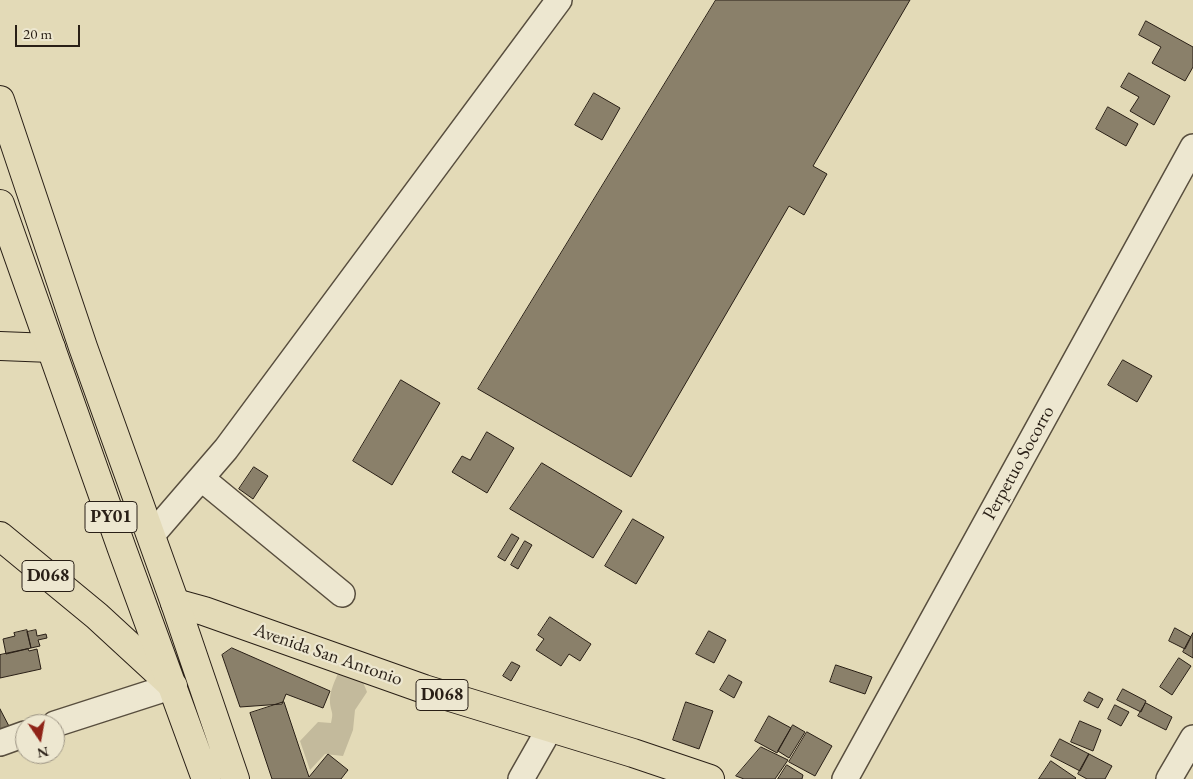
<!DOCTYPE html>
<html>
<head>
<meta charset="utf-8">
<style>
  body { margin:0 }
  #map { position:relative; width:1193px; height:779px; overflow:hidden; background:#e3dab7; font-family:"EB Garamond",serif }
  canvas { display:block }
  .north { position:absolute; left:15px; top:714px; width:50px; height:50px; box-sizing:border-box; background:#ede7d0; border:1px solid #9f9786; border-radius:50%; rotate:168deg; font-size:14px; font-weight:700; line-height:20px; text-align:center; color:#291f16 }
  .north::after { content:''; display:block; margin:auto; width:18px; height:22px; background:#8f2418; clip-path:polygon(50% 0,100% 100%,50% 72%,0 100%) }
  .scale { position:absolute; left:15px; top:25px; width:65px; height:22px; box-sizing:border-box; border:2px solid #291f16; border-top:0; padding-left:6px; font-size:15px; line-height:18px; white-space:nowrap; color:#291f16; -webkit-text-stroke:4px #ede7d0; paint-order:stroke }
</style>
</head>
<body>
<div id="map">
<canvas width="1193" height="779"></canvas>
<div class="north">N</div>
<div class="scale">20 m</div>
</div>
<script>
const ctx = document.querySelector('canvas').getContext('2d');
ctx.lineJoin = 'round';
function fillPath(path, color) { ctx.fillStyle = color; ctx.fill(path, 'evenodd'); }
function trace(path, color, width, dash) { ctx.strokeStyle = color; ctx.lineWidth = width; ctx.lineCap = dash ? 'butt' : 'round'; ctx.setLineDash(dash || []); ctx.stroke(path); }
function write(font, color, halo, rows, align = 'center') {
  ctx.font = font + ' "EB Garamond",serif'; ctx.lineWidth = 4.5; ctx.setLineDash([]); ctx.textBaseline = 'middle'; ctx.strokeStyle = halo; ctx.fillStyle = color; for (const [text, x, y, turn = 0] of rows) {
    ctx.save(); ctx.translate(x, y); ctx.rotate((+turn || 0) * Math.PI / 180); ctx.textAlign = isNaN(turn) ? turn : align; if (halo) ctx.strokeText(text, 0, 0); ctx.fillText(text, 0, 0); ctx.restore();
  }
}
const green = new Path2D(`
  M339,671L363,682L367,692L355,710L353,730L343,756L325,754L310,770L300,741L318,722L331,723C334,711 331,713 330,703C329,692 335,681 339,671Z`);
const building = new Path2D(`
  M716,0H910L813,166L827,174L804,215L789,206L631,477L478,389Z
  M1146,21L1193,47V67L1185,81L1152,63L1161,47L1139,35Z
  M1129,73L1170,96L1154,125L1130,111L1139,97L1121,87Z
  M594,93L620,108L602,140L575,125Z
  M1108,107L1138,124L1126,146L1096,129Z
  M1123,360L1152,376L1137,402L1108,385Z
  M401,380L440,403L392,485L353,461Z
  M487,432L514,448L487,493L452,472L462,456L470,460Z
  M542,463L622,511L593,558L510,509Z
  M254,467L268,476L253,499L239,489Z
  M633,519L664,537L636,584L605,566Z
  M512,534L519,538L505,561L498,557Z
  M525,541L532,545L518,569L511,565Z
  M550,617L591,644L580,661L569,654L561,666L536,650L544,639L538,635Z
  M1175,628L1191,637L1185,649L1169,641Z
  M27,630L31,648L6,654L3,639L15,636L14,633Z
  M36,630L37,636L46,634L47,638L38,640L40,646L31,648L27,632Z
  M709,631L726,640L714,663L696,654Z
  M1193,633V658L1183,652Z
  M232,648L330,691L323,708L286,694L282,704L240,707L222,655Z
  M28,649L29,651L37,649L41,669L0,678V655Z
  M1179,658L1191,666L1172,695L1160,687Z
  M512,662L520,666L511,681L503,676Z
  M836,665L872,677L865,694L830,682Z
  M729,675L742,682L734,698L720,690Z
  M1123,689L1146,701L1141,712L1117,700Z
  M1089,692L1103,699L1098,708L1084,701Z
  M284,702L309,777L328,754L348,770L341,779H272L250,713Z
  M686,702L713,711L699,749L673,740Z
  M1146,703L1172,717L1166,730L1138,716Z
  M1115,705L1129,712L1121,726L1108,719Z
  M0,709L11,730L0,735Z
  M769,716L791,728L777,753L755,741Z
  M1080,721L1101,730L1093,751L1071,742Z
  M793,725L805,732L789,758L778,751Z
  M807,732L832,746L815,776L789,762Z
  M1060,739L1089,754L1080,771L1051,756Z
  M761,747L788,760L775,779H744L736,776Z
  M1089,754L1112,766L1105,779H1087L1078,774Z
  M1051,761L1076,778L1075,779H1039Z
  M787,765L803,775L802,779H778Z`);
const minor = new Path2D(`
  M201,478L342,594
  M151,536L226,449L559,0
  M55,724L173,686
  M0,743L25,734
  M521,779L550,728
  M845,779L1193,147
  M1169,779L1193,738`);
const major = new Path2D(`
  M0,346L51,348
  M0,536L97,616L173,686
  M175,603L204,611L424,689L633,753L710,779`);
const highway = new Path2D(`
  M0,100L83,347L175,603L235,779
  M0,204L122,549L206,779`);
const shields = [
  [111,517,52],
  [48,576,52],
  [442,695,52]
];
const shieldNames = [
  ["PY01",111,517],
  ["D068",48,576],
  ["D068",442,695]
];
const streetNames = [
  ["Perpetuo Socorro",1019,463,-61],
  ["Avenida San Antonio",328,655,19]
];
fillPath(green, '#c3ba9c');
fillPath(building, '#8a806a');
trace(building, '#291f16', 1);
trace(minor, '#584e3e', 28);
trace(major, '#291f16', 30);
trace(highway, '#291f16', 30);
trace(minor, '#ede7d0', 25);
trace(major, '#e3dab7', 28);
trace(highway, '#e3dab7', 28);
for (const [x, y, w] of shields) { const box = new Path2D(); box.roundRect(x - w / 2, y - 15.5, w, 31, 4); ctx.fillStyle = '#ede7d0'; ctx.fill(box); trace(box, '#291f16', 1); }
write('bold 18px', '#291f16', null, shieldNames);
write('19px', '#291f16', '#ede7d0', streetNames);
</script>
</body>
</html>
